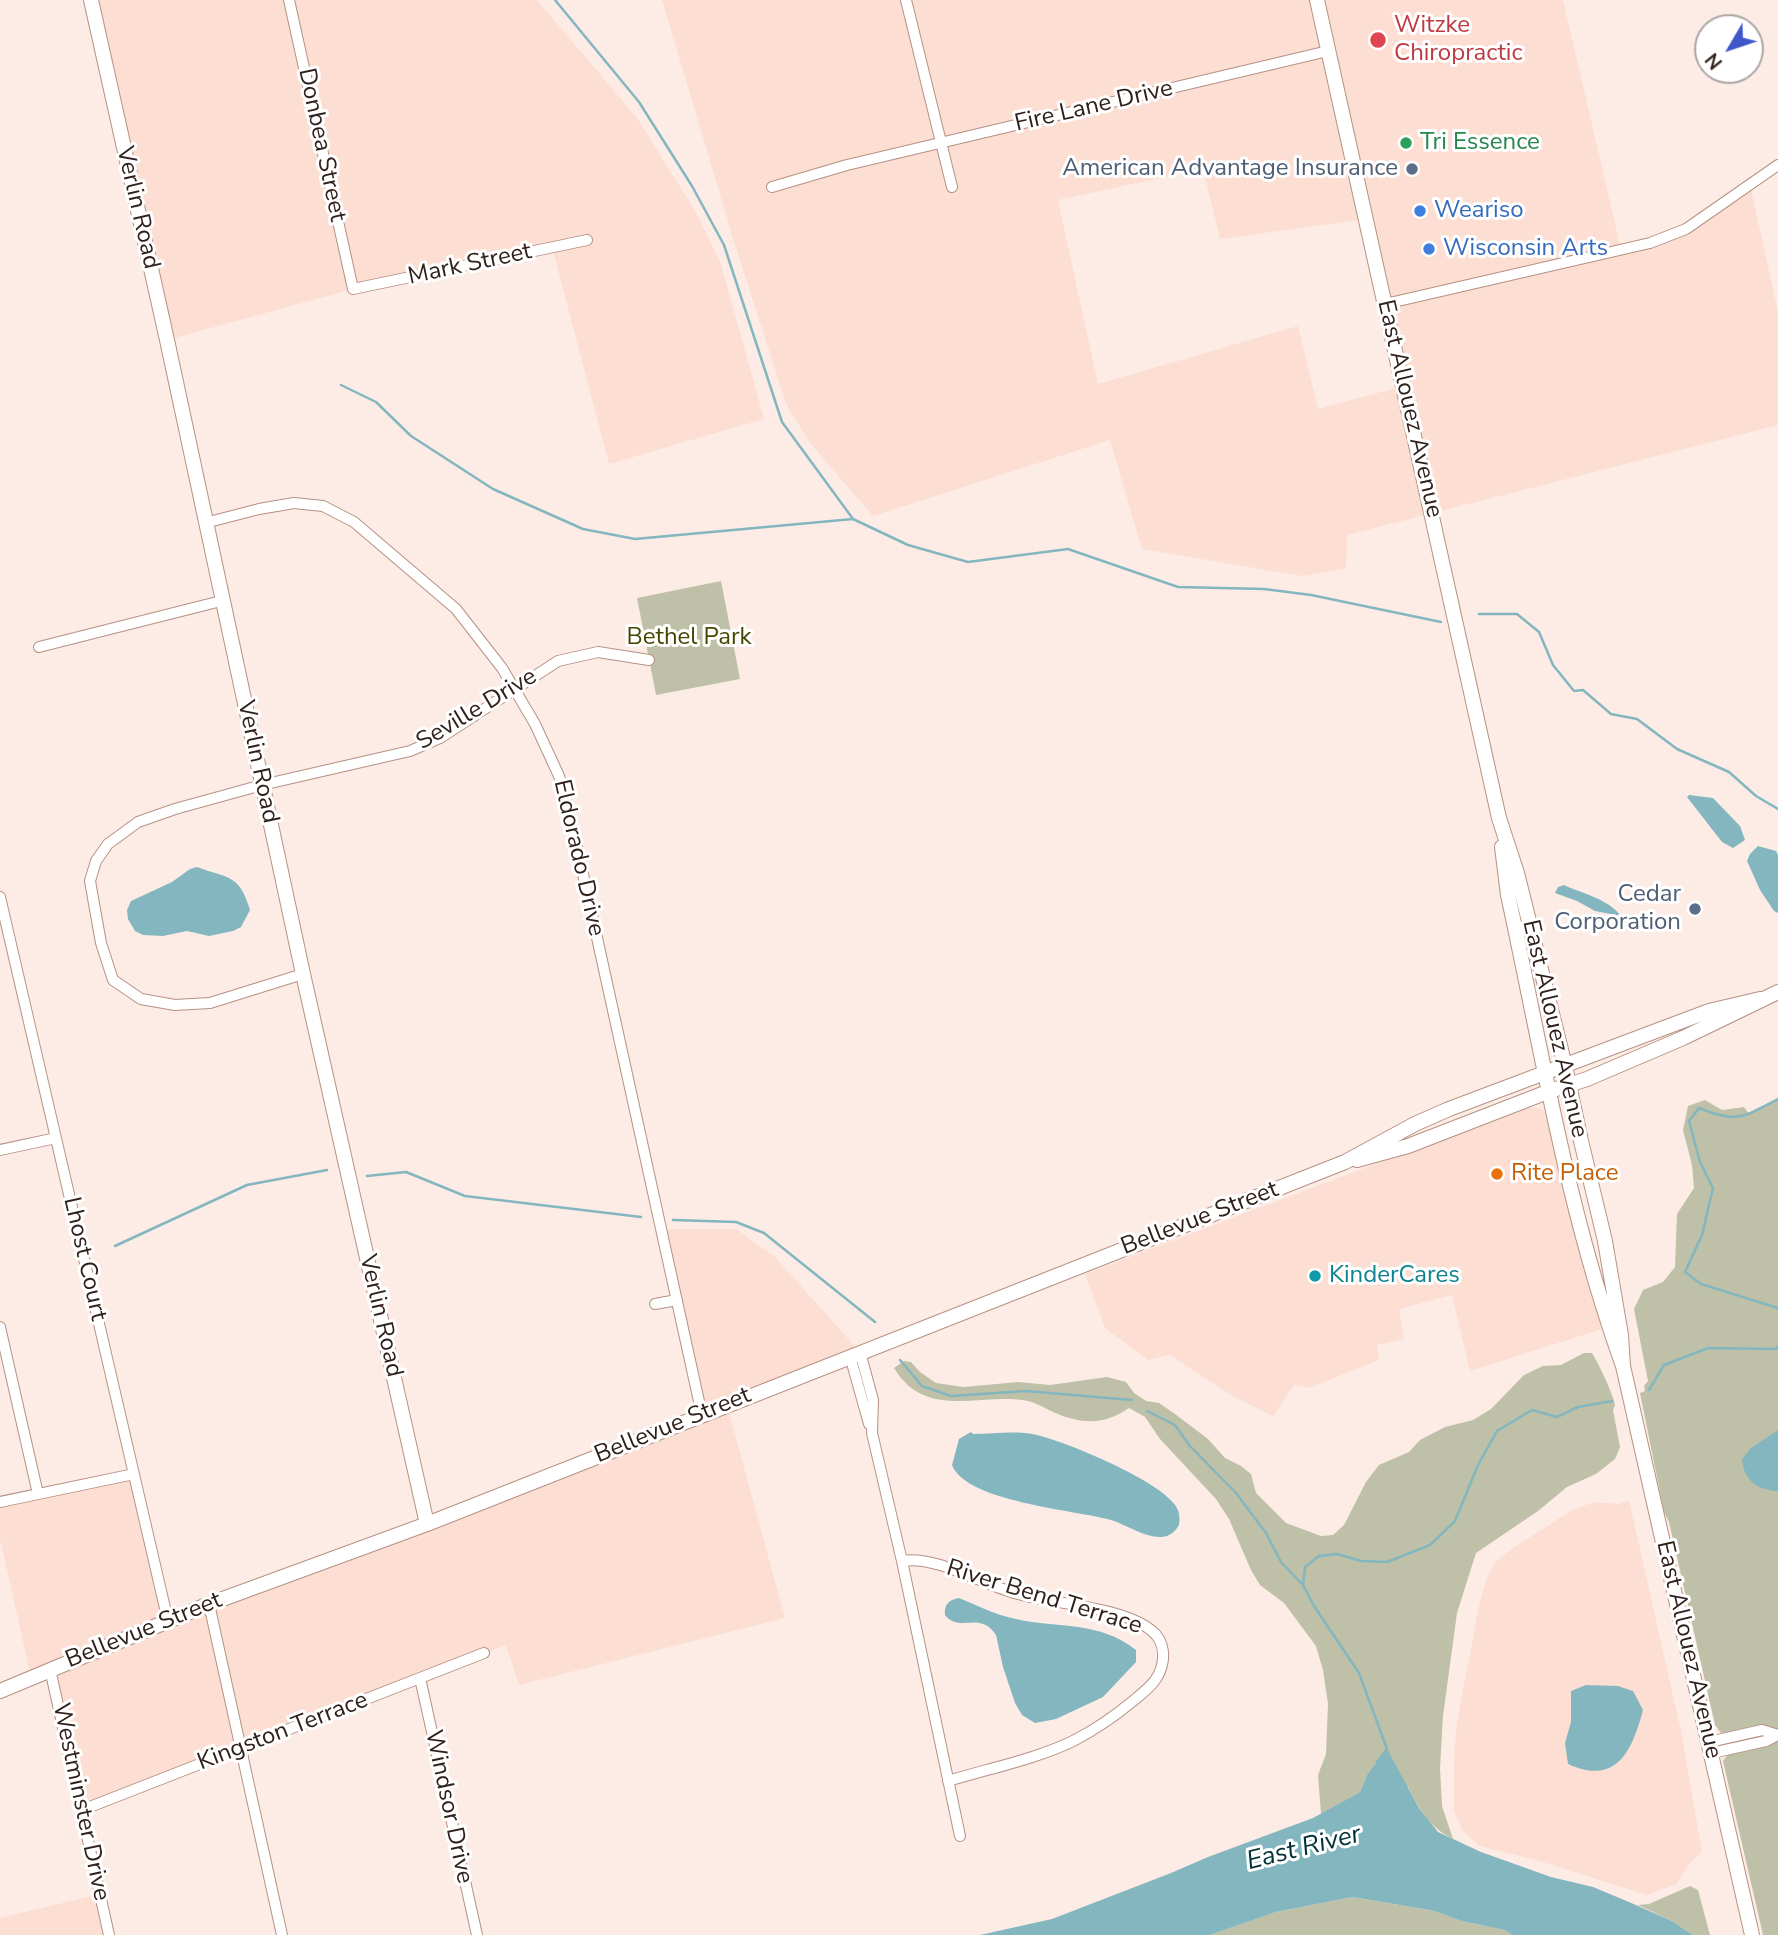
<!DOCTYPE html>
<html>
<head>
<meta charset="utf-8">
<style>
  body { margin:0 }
  #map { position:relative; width:1778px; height:1935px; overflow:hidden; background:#fdece6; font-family:"Nunito Sans",sans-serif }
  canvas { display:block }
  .north { position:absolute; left:1694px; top:14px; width:70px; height:70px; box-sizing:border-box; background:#fff; border:2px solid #aca6a4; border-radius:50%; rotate:231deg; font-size:19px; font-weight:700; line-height:28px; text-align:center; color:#2f201b }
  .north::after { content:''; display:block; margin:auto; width:24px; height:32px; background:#4057ca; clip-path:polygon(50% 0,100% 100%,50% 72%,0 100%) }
</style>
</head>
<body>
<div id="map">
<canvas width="1778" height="1935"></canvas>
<div class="north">N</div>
</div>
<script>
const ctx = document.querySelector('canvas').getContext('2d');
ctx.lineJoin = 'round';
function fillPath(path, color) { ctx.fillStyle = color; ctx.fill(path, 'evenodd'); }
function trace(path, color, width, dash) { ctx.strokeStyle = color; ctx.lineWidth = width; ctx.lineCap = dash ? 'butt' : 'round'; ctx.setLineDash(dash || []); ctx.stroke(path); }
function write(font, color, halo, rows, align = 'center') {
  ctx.font = font + ' "Nunito Sans",sans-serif'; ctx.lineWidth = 6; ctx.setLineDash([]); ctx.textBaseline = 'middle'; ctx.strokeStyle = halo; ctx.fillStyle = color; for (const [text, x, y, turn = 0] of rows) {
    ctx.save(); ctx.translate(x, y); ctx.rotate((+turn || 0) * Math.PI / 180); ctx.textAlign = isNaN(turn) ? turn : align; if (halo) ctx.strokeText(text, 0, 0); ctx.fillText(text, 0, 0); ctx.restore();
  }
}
const built = new Path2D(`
  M91,0H537L637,118L697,214L721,264L764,419L609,464L552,247L353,289L167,340Z
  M662,0H1563L1621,249L1686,229L1750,185L1778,312V425L1347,535L1346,568L1302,576L1142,549L1110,440L873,516L810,443L786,404L732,235ZM1203,169L1220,239L1366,219L1403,386L1318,409L1298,326L1098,384L1058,200Z
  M1525,1107L1541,1109L1552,1119L1602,1329L1470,1371L1452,1295L1399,1309L1404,1339L1377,1345L1379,1360L1309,1388L1294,1385L1273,1416L1234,1397L1170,1355L1148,1360L1105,1328L1085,1274Z
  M661,1229H736L775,1257L860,1352L727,1405L785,1618L519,1685L506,1645L82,1810L50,1669L31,1677L0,1539V1502L134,1474L167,1620L702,1415Z
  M1629,1500L1681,1731L1702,1851L1690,1863L1677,1884L1647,1895L1539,1861L1480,1846L1463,1831L1454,1811V1756L1457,1722L1479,1606L1486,1579L1496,1562L1513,1548L1572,1510L1594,1502L1619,1504Z
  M100,1894L109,1935H0V1918Z`);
const green = new Path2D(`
  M721,581L740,679L656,695L637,598Z
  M1778,1099V1935H1763L1723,1761L1729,1753L1739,1750L1734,1732L1721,1733L1715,1725L1669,1522L1664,1512L1640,1393L1645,1391L1644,1386L1648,1381L1634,1309L1643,1290L1663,1282L1675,1267L1677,1214L1694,1188L1692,1165L1683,1130L1688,1106L1705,1100L1722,1110L1744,1107L1749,1114Z
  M1584,1353H1592C1599,1364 1613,1394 1615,1405L1613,1410L1620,1447L1615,1459L1596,1474L1567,1487L1538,1511L1476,1553L1457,1613L1443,1716L1440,1768L1442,1806L1453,1839C1430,1828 1419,1809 1408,1787L1367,1775L1360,1792L1321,1814L1318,1775L1326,1754L1328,1704L1323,1670L1316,1646L1284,1603L1260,1585L1251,1570L1229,1519L1216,1499L1160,1439L1145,1417L1129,1408C1103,1426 1081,1424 1053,1412C1045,1408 1036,1403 1028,1401C981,1392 926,1421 894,1368L904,1361L911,1362L920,1372L936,1383L964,1387L1018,1382L1050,1385L1107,1377L1126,1382L1134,1393L1146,1401L1159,1403L1175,1414L1208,1439L1225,1458L1241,1466L1251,1474L1256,1493L1286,1523L1321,1536L1333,1535L1344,1525L1366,1482L1379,1465L1409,1452L1420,1440L1445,1427L1473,1420L1491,1409L1524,1375L1543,1366L1561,1365Z
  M1690,1886L1698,1890L1710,1935H1693L1672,1921L1638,1905L1649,1904Z
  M1353,1897L1434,1911L1462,1921L1504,1930L1513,1935H1210L1276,1912Z`);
const water = new Path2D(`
  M1689,795L1713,798L1740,826L1745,840L1733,848L1722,842L1687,797Z
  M1758,846L1776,851L1778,855V913L1774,911L1760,890L1747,861L1750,854Z
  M197,867C228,879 239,873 250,910L241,927L233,931L209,936L187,931L163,936L143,935L135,931L128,919L127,910L131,901L172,882L190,869Z
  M1564,885C1583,894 1607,898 1621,916L1595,911L1577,901L1555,893L1558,887Z
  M1778,1430V1491C1757,1490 1744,1481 1742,1459L1751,1448Z
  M971,1432L973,1434C994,1434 1015,1430 1037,1435C1067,1442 1158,1480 1175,1505C1180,1512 1180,1518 1179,1525C1175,1532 1170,1536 1162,1537C1145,1538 1127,1525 1111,1520C1076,1510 966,1502 952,1465L959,1439Z
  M959,1598C978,1606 996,1615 1016,1619C1059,1629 1098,1620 1136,1650V1662L1103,1697L1056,1719L1035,1723L1022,1715L1015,1703L1003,1667L996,1635C979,1610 960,1634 945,1615C944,1604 949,1600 959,1598Z
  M1586,1685L1618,1686L1633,1691L1643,1710C1632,1751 1617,1786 1568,1764L1565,1743L1571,1722V1691Z
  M1387,1749L1419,1808L1438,1832L1481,1852L1551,1877L1593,1887L1629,1902L1672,1921L1693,1935H1513L1504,1930L1462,1921L1434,1911L1353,1897L1276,1912L1210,1935H980L1052,1919L1171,1873L1208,1857L1313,1818L1360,1792L1367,1775Z`);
const stream = new Path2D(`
  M555,0L639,102L692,186L724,245L782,422L853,519L908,545L968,562L1068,549L1178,587L1264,589L1311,595L1441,622
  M341,385L376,402L411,436L493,489L583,529L635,539L853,519
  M1479,614H1517L1539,632L1553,665L1574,691L1583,690L1611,714L1637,719L1677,749L1729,772L1756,796L1778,809
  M1778,1099C1743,1117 1738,1124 1699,1108L1689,1121L1700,1162L1713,1188L1702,1235L1685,1272L1701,1284L1778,1308
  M367,1176L406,1172L465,1196L641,1217
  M673,1220L736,1222L764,1233L875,1322
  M115,1246L247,1185L327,1170
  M900,1360L922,1386L951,1396L1026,1391L1132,1400
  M1649,1390L1664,1365L1708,1348L1776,1349L1778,1346
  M1147,1411L1175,1425L1189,1445L1236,1493L1266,1533L1281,1562L1303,1585
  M1377,1762L1387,1749L1359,1673L1314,1606L1303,1585L1305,1567L1319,1556L1337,1554L1361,1561L1387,1562L1430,1545L1455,1521L1478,1465L1497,1431L1532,1410L1557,1417L1578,1407L1612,1401`);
const minor = new Path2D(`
  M289,0L353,289L587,240
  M906,0L952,187
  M772,187L847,165L1328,51
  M1385,304L1650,243L1686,229L1778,165
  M205,523L259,509L294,503L323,506L354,522L456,609L502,668L535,724L559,776L572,824L702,1415
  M39,647L221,601
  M0,897L168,1621
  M303,974L210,1003L175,1005L141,999L113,980L101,943L90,881L96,861L108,844L138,822L175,809L262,785L410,751L440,738L558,661L598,652L649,660
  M0,1150L56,1138
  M655,1304L677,1300
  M0,1327L38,1494
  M860,1352L873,1400L872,1433L902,1561L960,1836
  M850,1356L869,1424
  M0,1502L134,1474
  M902,1561C937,1555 983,1585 1018,1594C1054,1604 1124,1607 1152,1631C1162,1639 1165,1652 1162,1665C1158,1682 1146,1690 1133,1701C1115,1716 1096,1729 1075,1740C1040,1758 987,1769 948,1781
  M209,1604L282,1935
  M50,1669L109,1935
  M420,1678L477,1935
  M1709,1742L1762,1730L1778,1735
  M1712,1753L1766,1741L1778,1735
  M82,1810L484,1653`);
const tertiary = new Path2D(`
  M91,0L167,340L303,974L427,1524
  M1317,0L1499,818L1517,873L1565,1066L1581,1141L1605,1241L1621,1335L1623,1366
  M1502,847L1508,895C1542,1052 1568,1214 1623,1366L1752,1935
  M1357,1160L1408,1146L1550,1091L1587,1079L1683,1038L1778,992
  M0,1691L209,1604L427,1524L1345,1162L1415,1124L1449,1109L1709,1011L1760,999`);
const markers = [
  [1378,40,9,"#e0444e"],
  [1406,143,7,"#2e9e5b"],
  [1412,169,7,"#5c6f8a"],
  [1420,211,7,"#3f7fe0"],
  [1429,249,7,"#3f7fe0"],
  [1695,909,7,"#5c6f8a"],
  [1497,1174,7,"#e8710a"],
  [1315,1276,7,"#0f9aa8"]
];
const healthNames = [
  ["Witzke",1394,26],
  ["Chiropractic",1394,54]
];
const streetNames = [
  ["Fire Lane Drive",1094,107,-13],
  ["Donbea Street",321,145,78],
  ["Verlin Road",137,208,77],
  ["Mark Street",470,265,-12],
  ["East Allouez Avenue",1409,409,77],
  ["Seville Drive",477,710,-31],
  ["Verlin Road",257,762,78],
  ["Eldorado Drive",578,858,77],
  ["East Allouez Avenue",1554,1029,77],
  ["Bellevue Street",1200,1219,-21],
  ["Lhost Court",84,1259,77],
  ["Verlin Road",380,1316,77],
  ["Bellevue Street",673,1426,-22],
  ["River Bend Terrace",1044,1598,17],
  ["Bellevue Street",144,1631,-22],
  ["East Allouez Avenue",1688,1650,77],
  ["Kingston Terrace",283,1732,-21],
  ["Westminster Drive",80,1802,78],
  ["Windsor Drive",448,1807,78]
];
const leisureNames = [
  ["Tri Essence",1420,143]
];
const serviceNames = [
  ["American Advantage Insurance",1398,169],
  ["Cedar",1681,895],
  ["Corporation",1681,923]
];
const shopNames = [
  ["Weariso",1434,211],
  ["Wisconsin Arts",1443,249]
];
const parkNames = [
  ["Bethel Park",689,638]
];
const foodNames = [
  ["Rite Place",1511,1174]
];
const cultureNames = [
  ["KinderCares",1329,1276]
];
const waterNames = [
  ["East River",1304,1849,-14]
];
fillPath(built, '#fcded3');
fillPath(green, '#bec0a7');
fillPath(water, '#84b6bf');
trace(stream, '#84b6bf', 2.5);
trace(minor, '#b69183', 12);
trace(tertiary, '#b69183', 16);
trace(minor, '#fff', 10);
trace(tertiary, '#fff', 14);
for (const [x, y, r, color] of markers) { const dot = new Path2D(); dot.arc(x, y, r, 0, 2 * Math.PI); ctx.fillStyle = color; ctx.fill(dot); trace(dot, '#fff', 2.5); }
write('24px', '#be3a42', '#fff', healthNames, 'left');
write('24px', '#2f201b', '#fff', streetNames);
write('24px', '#27864d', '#fff', leisureNames, 'left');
write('24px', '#4e5e75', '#fff', serviceNames, 'right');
write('24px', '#366cbe', '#fff', shopNames, 'left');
write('24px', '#454701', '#fff', parkNames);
write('24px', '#c56008', '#fff', foodNames, 'left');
write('24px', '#0d838f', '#fff', cultureNames, 'left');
write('italic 26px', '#003037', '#fff', waterNames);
</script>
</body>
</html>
